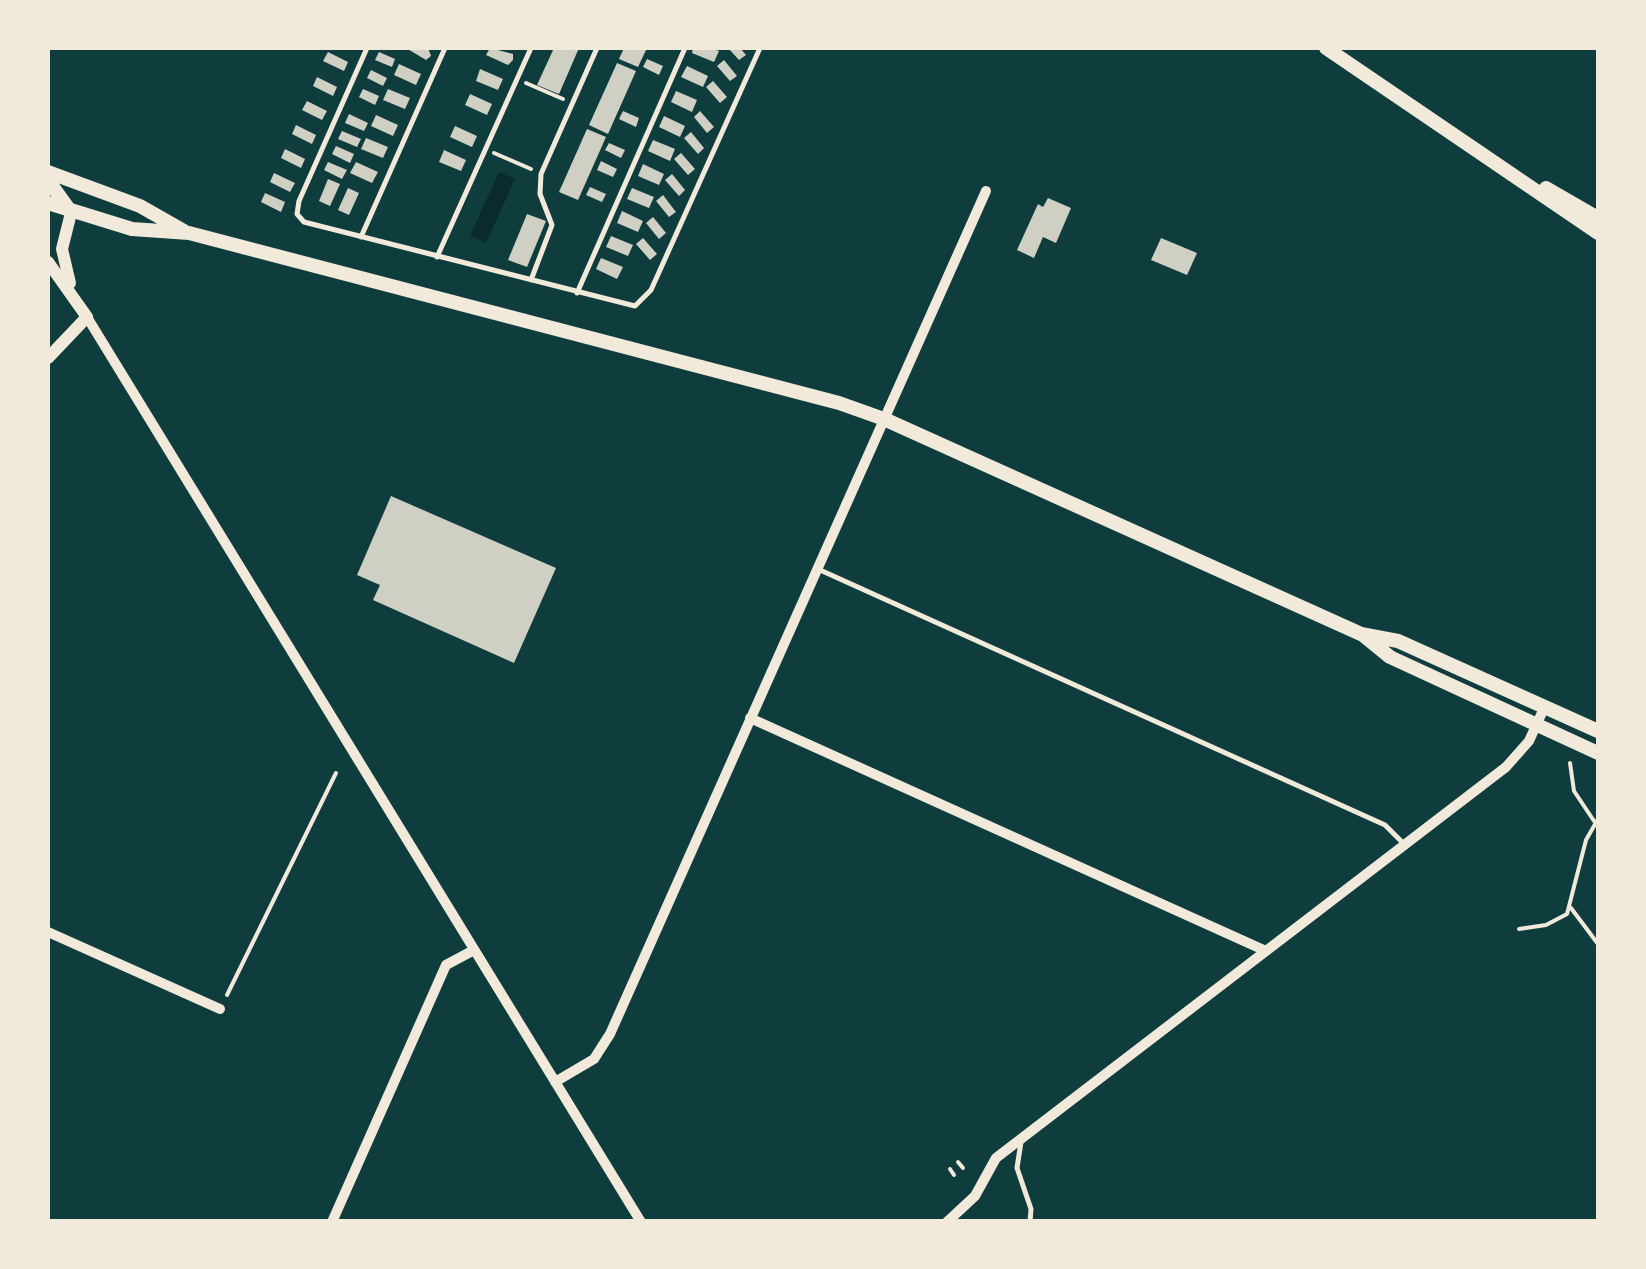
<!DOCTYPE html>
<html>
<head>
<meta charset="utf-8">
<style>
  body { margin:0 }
  #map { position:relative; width:1646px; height:1269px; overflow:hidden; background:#0f3d3e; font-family:Manrope,sans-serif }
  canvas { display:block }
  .frame { position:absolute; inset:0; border:50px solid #f1e9da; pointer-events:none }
</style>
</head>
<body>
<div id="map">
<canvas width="1646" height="1269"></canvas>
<div class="frame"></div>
</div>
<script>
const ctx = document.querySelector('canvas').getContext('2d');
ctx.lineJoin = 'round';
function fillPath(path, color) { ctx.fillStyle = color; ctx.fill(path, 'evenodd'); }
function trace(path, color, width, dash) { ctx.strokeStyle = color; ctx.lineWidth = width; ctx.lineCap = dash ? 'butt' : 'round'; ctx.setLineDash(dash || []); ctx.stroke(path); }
const water = new Path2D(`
  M499,172L515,179L486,243L470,236Z`);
const building = new Path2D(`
  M406,48H428L431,56L426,60Z
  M490,48L513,54V60L508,65L486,55Z
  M554,48H579L559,94L537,85Z
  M624,48H647L638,67L619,59Z
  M693,48H711L719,51L714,62L692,53Z
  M728,48H740L746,55L739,60Z
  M328,52L348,62L344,71L323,61Z
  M379,52L395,59L392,67L375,60Z
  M647,59L663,66L659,75L643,67Z
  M724,60L737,76L730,81L717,66Z
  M617,63L636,71L608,134L589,125Z
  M399,64L421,74L416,85L394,75Z
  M687,66L708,76L703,87L681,77Z
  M480,69L503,79L498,90L476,81Z
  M371,70L387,78L383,86L367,78Z
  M317,77L337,87L333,96L313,86Z
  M713,81L727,97L720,103L706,87Z
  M363,89L379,96L375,105L359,97Z
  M388,89L410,98L405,109L383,100Z
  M676,91L697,100L692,112L671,102Z
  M470,94L492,104L487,115L465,105Z
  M307,101L327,111L322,120L302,110Z
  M623,111L639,118L636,127L619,119Z
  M700,111L714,127L707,133L694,117Z
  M349,114L368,123L364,131L345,123Z
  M376,115L398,125L393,136L371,126Z
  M664,116L685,126L680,137L659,127Z
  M296,125L316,135L312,144L292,134Z
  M455,126L477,136L472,147L450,137Z
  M587,129L606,137L578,200L559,192Z
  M342,131L361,139L357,147L338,139Z
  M691,132L704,148L698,154L684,138Z
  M366,138L388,147L383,158L361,149Z
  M653,140L675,149L670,161L648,151Z
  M609,143L625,150L621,158L605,150Z
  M336,146L354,154L350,163L332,154Z
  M285,149L305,159L301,168L281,158Z
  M444,150L466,160L461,171L439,162Z
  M681,153L695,169L688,175L674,159Z
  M601,161L617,169L613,177L597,170Z
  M328,162L347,170L342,179L324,170Z
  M356,162L378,172L372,183L350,173Z
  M643,164L664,174L659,185L638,176Z
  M274,173L295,183L290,192L270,182Z
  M672,174L685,190L679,196L665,180Z
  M328,179L340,184L330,206L319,201Z
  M590,187L606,194L602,202L586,195Z
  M348,188L359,193L349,215L338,210Z
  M632,188L654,197L649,208L627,199Z
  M265,193L285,202L281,212L261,202Z
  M663,195L676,212L669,217L656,201Z
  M1048,198L1071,208L1056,243L1043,237L1034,258L1017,250L1038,204L1043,207Z
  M622,211L643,221L638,232L617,223Z
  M527,214L546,221L527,267L508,260Z
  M653,217L666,233L659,239L646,223Z
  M611,236L633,245L628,256L606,247Z
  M643,238L657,254L650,260L636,244Z
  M1161,238L1197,253L1187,275L1151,260Z
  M601,258L623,267L617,279L596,269Z
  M391,496L556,568L514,663L373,600L380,585L357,575Z`);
const path = new Path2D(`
  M526,83L563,99
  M494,153L531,169
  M1570,763L1574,791L1594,821
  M1571,908L1598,944
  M1519,929L1546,925L1567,914L1586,840L1598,819
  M227,995L336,773
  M958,1162L963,1168
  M950,1169L954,1175`);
const service = new Path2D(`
  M367,48L299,201L297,214L304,222L635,306L651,290L760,48
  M361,237L445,48
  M437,257L531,48
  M531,280L552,225L540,194L541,174L597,48
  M577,293L685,48
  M820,570L1385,825L1405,845
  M1021,1142L1017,1168L1031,1209L1030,1222`);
const minor = new Path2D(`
  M87,317L641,1222
  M750,718L1266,951
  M48,932L220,1009
  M555,1082L594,1059L610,1034L986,191
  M332,1222L446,965L474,950
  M947,1222L975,1196L996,1158L1506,767L1529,741L1545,706`);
const tertiary = new Path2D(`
  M48,262L87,317L48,358
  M70,283L62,249L71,213`);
const secondary = new Path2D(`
  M1326,48L1598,233
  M48,172L140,206L184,231
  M48,180L71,212
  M1546,188L1598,218
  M48,203L132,229L189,233L839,403L884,419L1361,634L1398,641L1598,731
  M1363,635L1390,657L1598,753`);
fillPath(water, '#0a2a2b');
fillPath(building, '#cfcfc3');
trace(path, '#f1e9da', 4);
trace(service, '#f1e9da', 5);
trace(minor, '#f1e9da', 10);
trace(tertiary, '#f1e9da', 12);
trace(secondary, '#f1e9da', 14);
</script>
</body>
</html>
